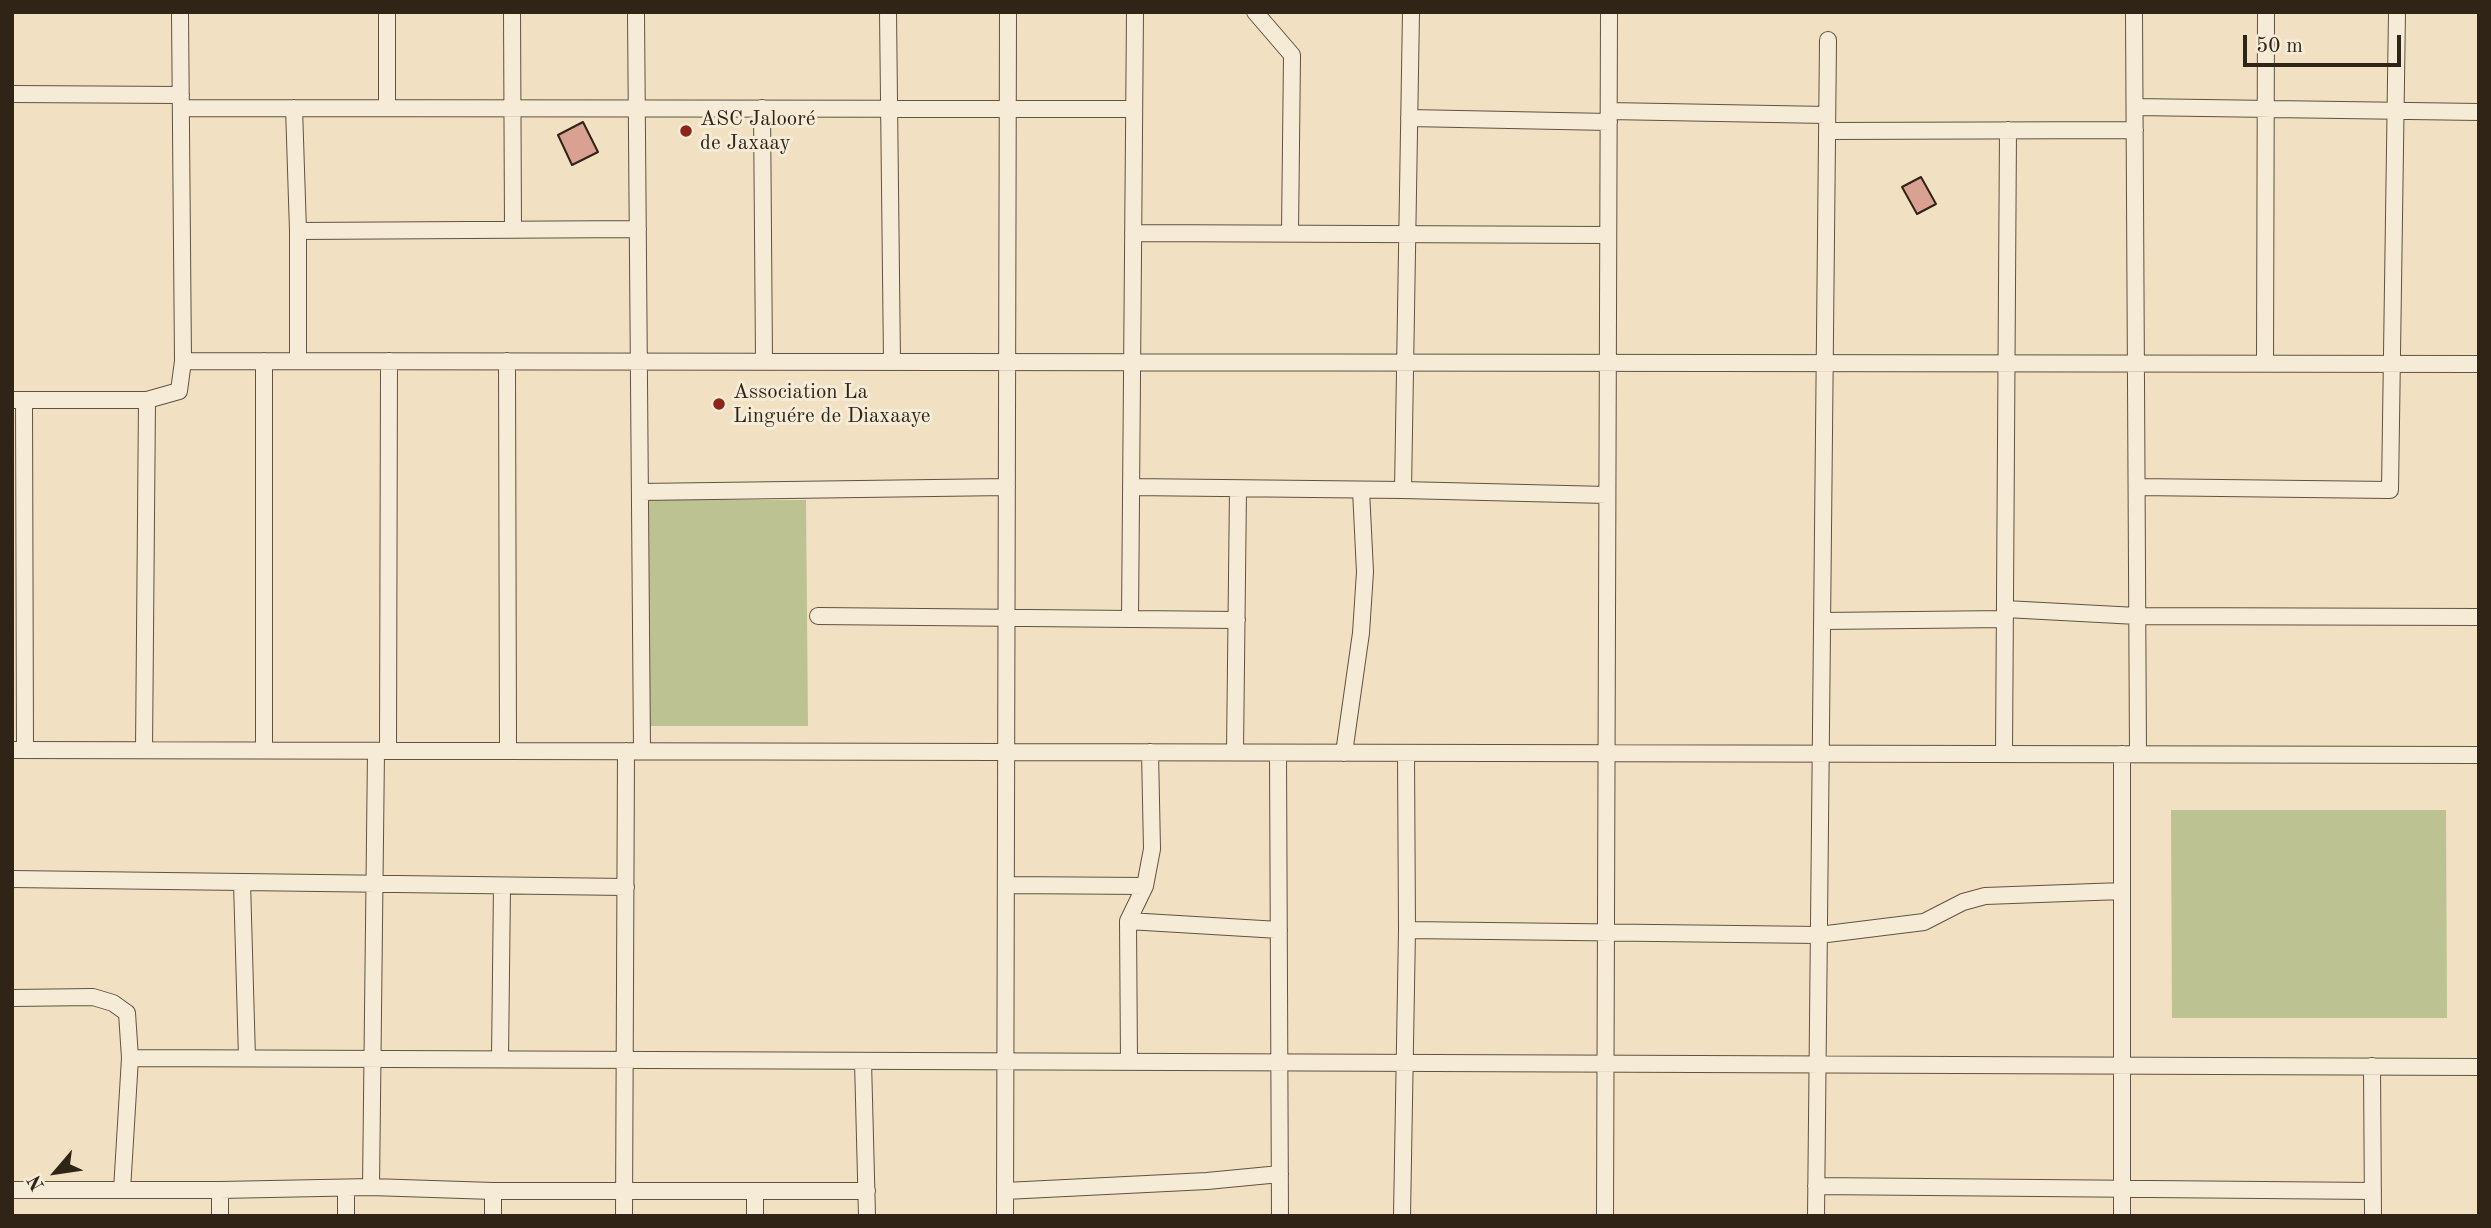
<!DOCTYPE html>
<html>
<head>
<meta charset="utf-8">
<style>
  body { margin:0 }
  #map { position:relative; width:2491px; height:1228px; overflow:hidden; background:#f1e0c2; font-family:"Old Standard TT",serif }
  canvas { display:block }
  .frame { position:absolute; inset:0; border:14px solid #2f2416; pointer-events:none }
  .north { position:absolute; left:21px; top:1137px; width:70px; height:70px; -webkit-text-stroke:5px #f6ebd7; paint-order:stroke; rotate:241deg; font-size:19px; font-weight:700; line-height:28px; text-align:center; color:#2f2416 }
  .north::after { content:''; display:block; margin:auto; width:24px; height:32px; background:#2f2416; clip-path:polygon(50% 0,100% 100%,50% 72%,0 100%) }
  .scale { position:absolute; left:2243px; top:35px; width:158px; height:32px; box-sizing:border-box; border:4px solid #2f2416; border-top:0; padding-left:9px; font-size:21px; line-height:24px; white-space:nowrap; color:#2f2416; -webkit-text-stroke:5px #f6ebd7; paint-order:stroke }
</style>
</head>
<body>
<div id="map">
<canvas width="2491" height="1228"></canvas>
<div class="frame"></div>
<div class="north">N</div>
<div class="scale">50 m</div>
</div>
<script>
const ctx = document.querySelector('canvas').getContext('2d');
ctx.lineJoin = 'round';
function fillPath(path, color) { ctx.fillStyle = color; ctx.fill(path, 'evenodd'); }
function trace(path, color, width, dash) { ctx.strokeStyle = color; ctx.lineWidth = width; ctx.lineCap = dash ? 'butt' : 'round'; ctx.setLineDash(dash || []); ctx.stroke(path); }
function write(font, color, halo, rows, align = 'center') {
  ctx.font = font + ' "Old Standard TT",serif'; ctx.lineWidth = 6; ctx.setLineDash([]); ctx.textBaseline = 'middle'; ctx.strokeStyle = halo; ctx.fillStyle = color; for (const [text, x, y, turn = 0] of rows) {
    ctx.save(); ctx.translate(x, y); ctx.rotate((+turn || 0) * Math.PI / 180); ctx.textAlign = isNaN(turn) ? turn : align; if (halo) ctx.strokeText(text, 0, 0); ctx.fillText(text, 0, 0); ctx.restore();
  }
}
const green = new Path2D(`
  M648,500H806L808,726H650Z
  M2171,810H2446L2447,1018H2172Z`);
const building = new Path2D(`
  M583,122L598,152L572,165L558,135Z
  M1921,177L1936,204L1917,214L1902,187Z`);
const minor = new Path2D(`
  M387,12V108
  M512,12L513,229
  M636,12L642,751
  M888,12L892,362
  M1255,12L1292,55L1290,233
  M2134,12L2138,754
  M12,94L181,95
  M2135,107L2479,112
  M181,108L1134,109
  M294,108L298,231V361
  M762,108L764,361
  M1609,111L1827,115
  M1409,118L1609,122
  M1827,131L2135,130
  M298,231L638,229
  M1133,233L1608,235
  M183,361L2479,364
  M264,361V750
  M507,361L508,751
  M2265,363L2266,12
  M12,400H147L179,391L183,361L180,12
  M24,400L25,750
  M1131,487L1403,490L1607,495
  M2137,487L2390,490L2397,12
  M1403,490L1411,12
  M640,492L1007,487
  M2005,609L2137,616L2479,617
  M818,616L1237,620
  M1130,619L1135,12
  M1822,621L2005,619
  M12,750L2479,755
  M144,750L147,400
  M388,751L389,361
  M1235,752L1238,489
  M1278,753L1280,1216
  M1344,753L1361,633L1365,572L1361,490
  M2004,754L2008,130
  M12,879L626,887
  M242,882L247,1058
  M1006,885L1145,886
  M1128,921L1279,930
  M1407,930L1819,935L1924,922L1963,902L1985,896L2122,891
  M12,998L93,997L113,1003L127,1013L130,1058L122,1190
  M130,1058L2479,1067
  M500,1059L502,886
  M863,1061L867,1216
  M1129,1062L1128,921L1145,886L1152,849L1150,752
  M2372,1066L2373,1216
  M1816,1186L2373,1191
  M371,1187L376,751
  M346,1188V1216
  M12,1190H220L371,1187L493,1191H867
  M1005,1191L1207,1181L1280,1174
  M220,1216V1190
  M493,1216V1191
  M624,1216L626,751
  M755,1216V1191
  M1005,1216L1008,12
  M1402,1216L1407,930L1406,753
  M1605,1216L1609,12
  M1816,1216L1828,40
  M2122,1216V754`);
const markers = [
  [686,131,7,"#8f2418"],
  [719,404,7,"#8f2418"]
];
const poiNames = [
  ["ASC Jalooré",700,119],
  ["de Jaxaay",700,143],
  ["Association La",733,392],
  ["Linguére de Diaxaaye",733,416]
];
fillPath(green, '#bcc292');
fillPath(building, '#daa092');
trace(building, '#2f2416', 2);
trace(minor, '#605341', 18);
trace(minor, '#f6ebd7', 16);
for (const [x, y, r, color] of markers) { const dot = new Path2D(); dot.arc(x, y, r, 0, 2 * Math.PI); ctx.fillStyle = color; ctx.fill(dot); trace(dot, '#f6ebd7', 2.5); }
write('21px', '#2f2416', '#f6ebd7', poiNames, 'left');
</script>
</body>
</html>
